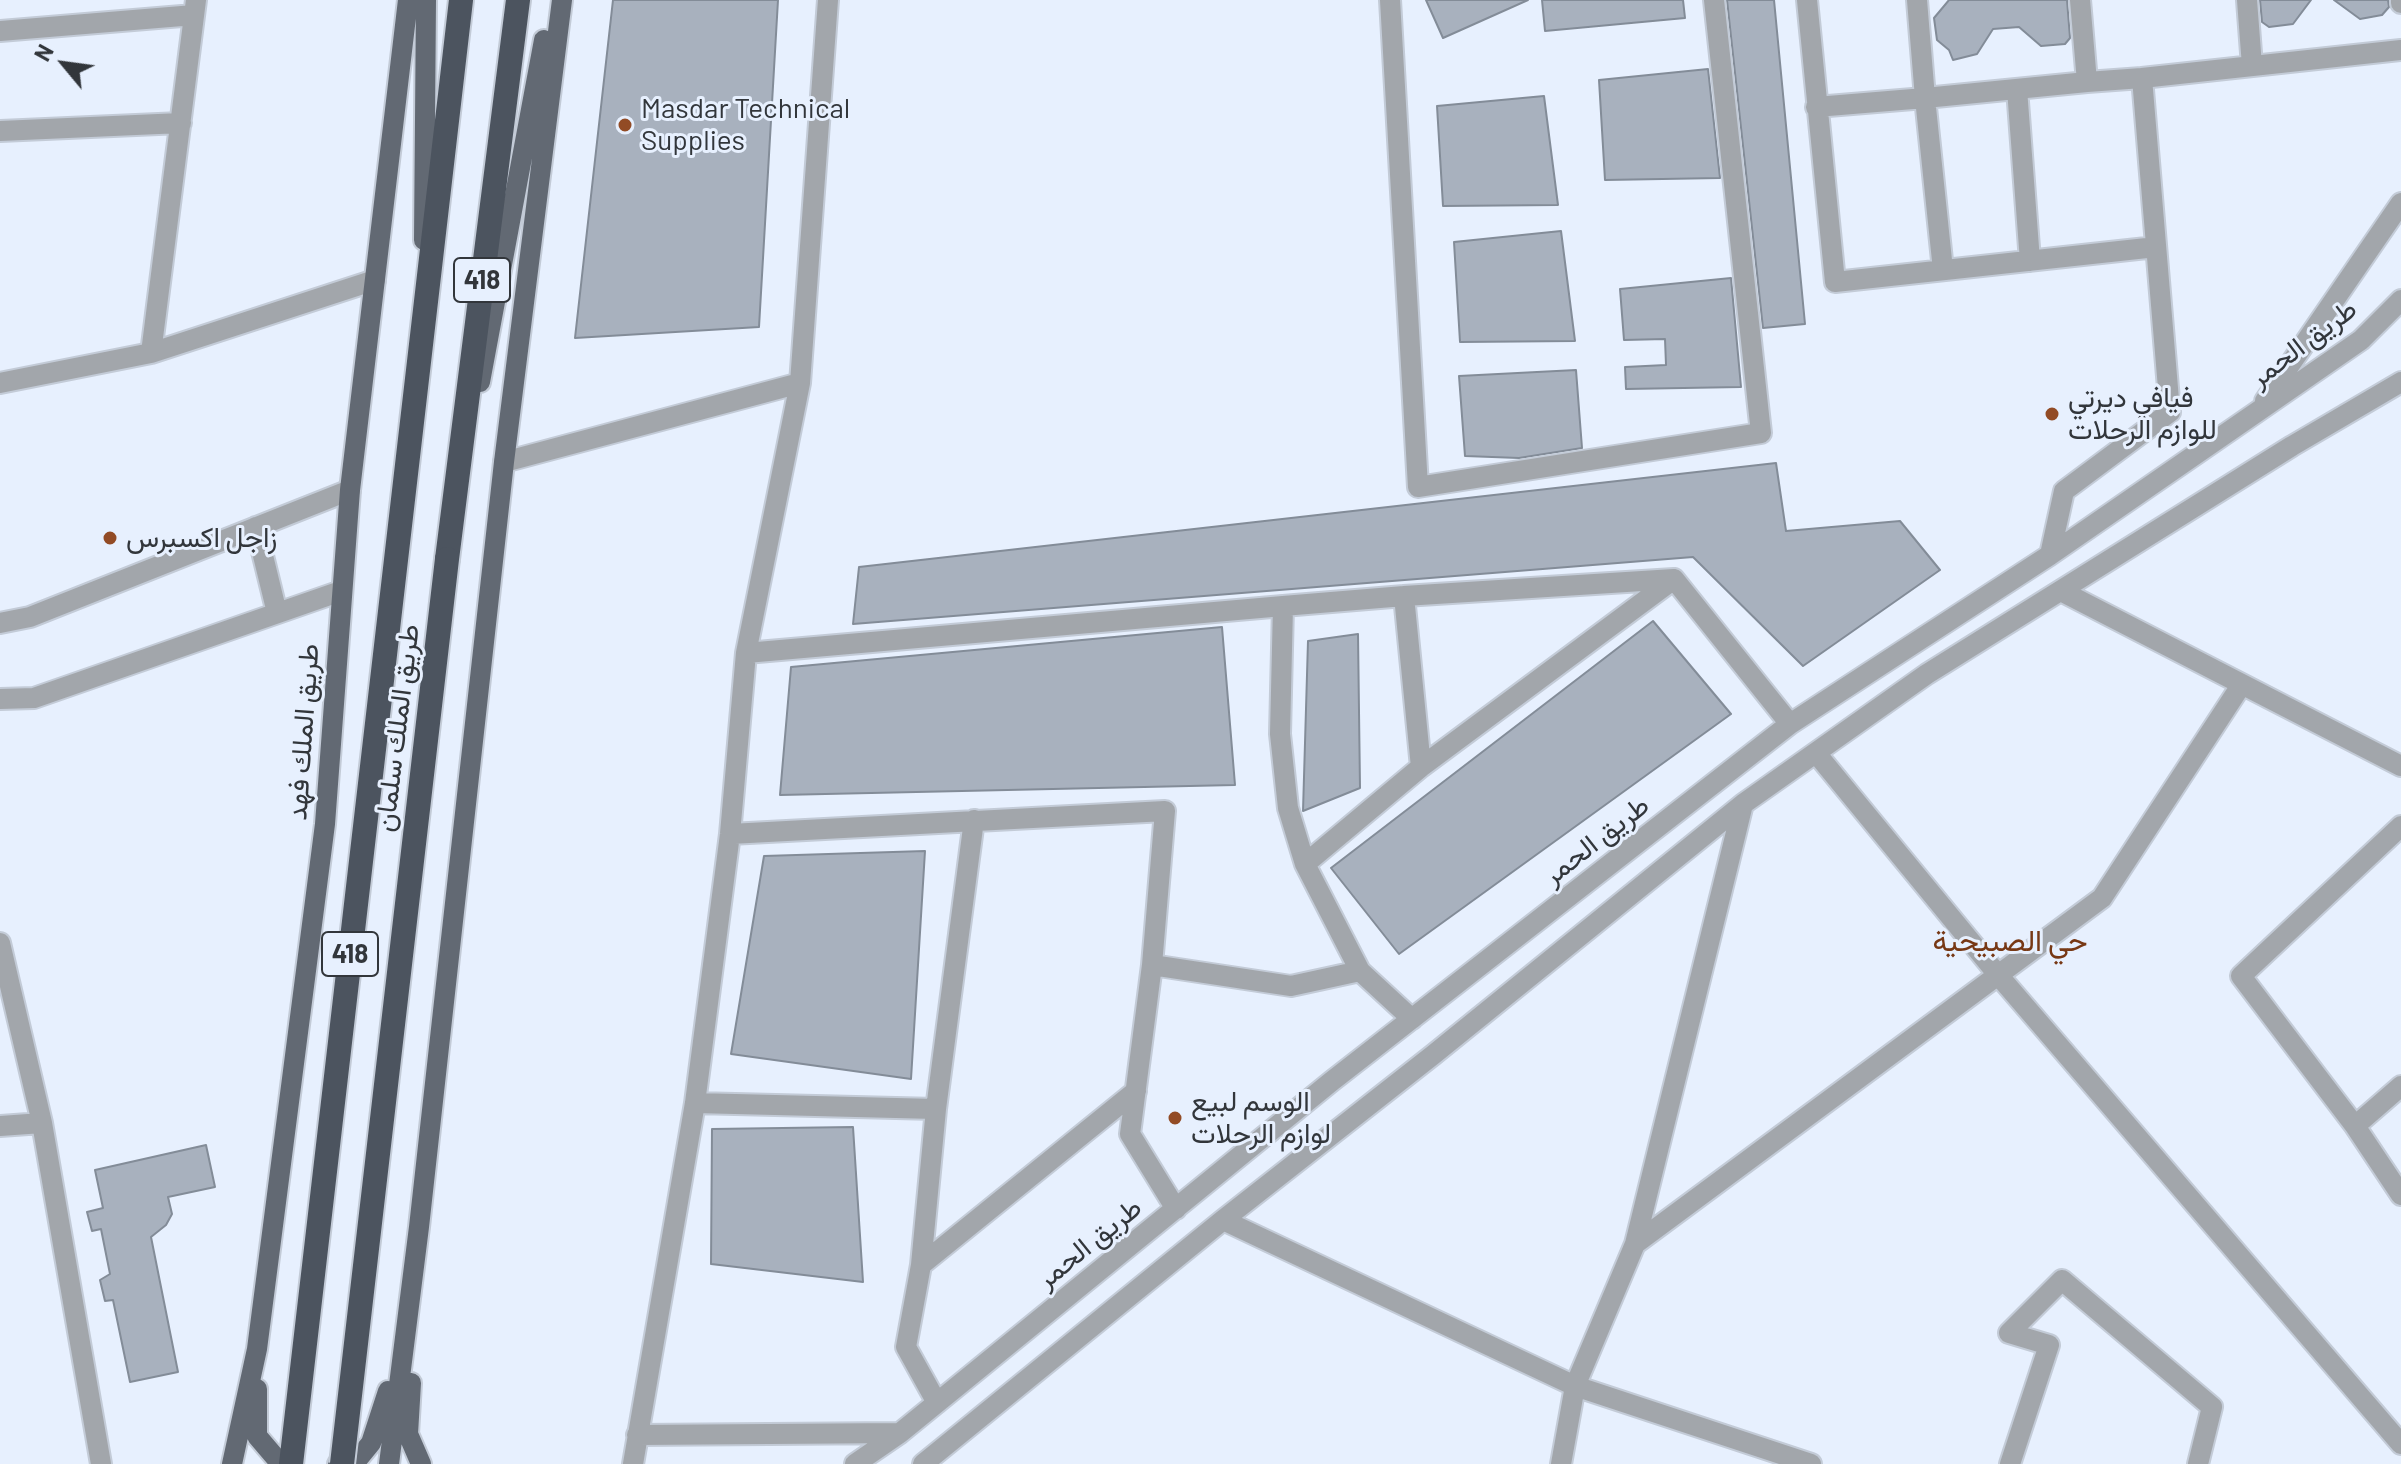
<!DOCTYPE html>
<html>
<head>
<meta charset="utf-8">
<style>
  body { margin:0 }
  #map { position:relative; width:2401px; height:1464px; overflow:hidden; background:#e7f0fe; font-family:Barlow,sans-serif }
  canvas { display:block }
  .north { position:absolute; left:24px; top:24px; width:80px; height:80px; -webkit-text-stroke:6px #e7f0fe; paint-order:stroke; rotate:299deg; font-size:22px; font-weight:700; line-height:32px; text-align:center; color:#32363b }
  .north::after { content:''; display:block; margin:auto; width:28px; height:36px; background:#32363b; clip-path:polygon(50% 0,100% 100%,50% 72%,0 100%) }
</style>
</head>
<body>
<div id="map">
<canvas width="2401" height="1464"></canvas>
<div class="north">N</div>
</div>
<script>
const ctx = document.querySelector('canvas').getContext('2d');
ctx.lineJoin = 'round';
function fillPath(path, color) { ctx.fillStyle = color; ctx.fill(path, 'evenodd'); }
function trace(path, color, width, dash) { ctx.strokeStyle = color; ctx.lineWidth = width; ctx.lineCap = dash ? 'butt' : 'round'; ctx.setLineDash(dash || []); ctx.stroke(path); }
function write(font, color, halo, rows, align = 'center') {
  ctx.font = font + ' Barlow,Vazirmatn,sans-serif'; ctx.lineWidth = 6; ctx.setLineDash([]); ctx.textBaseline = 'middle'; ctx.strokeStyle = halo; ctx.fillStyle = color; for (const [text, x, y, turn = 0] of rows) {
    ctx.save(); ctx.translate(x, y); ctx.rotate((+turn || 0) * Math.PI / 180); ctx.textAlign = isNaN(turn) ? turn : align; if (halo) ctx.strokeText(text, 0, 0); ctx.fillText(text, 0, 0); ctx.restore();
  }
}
const building = new Path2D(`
  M613,0H778L759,327L575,338Z
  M1426,0H1528L1443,38Z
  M1542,0H1683L1685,18L1545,31Z
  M1727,0H1774L1805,324L1763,328Z
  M1949,0H2067L2070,38L2065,44L2041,46L2019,27L1993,29L1977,54L1953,60L1949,50L1937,40L1934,18Z
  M2260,0H2311L2293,24L2269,27L2262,22Z
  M2334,0H2388L2389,7L2382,15L2360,19Z
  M1708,69L1720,178L1605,180L1599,80Z
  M1544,96L1558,205L1443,206L1437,106Z
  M1561,231L1575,341L1460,342L1454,242Z
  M1731,278L1741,387L1626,389L1625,367L1666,365L1665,339L1624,340L1620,289Z
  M1576,370L1582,448L1519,458L1465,456L1459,376Z
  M1776,463L1786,531L1900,521L1940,570L1803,666L1693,557L853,624L859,567Z
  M1653,621L1731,714L1399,954L1331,868Z
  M1222,627L1235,785L780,795L791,667Z
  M1358,634L1360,788L1303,811L1308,641Z
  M925,851L911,1079L731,1054L764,856Z
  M853,1127L863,1282L711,1264L712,1129Z
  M206,1145L215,1187L168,1197L172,1214L166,1225L151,1237L178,1372L130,1382L113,1300L105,1301L100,1280L110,1274L101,1229L92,1231L87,1212L103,1208L95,1170Z`);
const minor = new Path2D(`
  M1390,0L1418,487L1761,433L1714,0
  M1807,0L1835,282L2156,247
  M1917,0L1925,98L2087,82
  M2080,0L2087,82L2142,78
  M2247,0L2252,66
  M2401,0V3
  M0,31L194,15
  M2017,89L2030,261
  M1816,107L1925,98L1943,270
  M0,131L181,123
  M151,353L196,0
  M0,383L151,353L375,280
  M2265,401L2401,203
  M504,462L800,383L828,0
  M256,527L277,613
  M2050,555L2064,491L2170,412L2142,78L2401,50
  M2063,592L2401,766
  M1404,596L1421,767
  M1283,606L1404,596L1674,579
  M0,623L30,617L350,490
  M746,653L1283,606L1280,734L1288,808L1305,864L1360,971L1412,1019
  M0,699L34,698L341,591
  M1816,753L1999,976L2401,1444
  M2401,826L2241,976L2355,1126L2401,1195
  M730,834L1165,811L1152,965L1130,1134L1176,1209
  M1305,864L1421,767L1674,579L1790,724
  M0,943L42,1123L101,1464
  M1152,965L1291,986L1360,971
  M695,1103L936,1109
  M0,1126L42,1123
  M2355,1126L2401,1086
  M1223,1220L1575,1386L1811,1464
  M1635,1244L2102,898L2242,684
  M921,1265L1136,1091
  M937,1403L906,1347L921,1265L936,1109L974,820
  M637,1435L900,1433
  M633,1464L695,1103L730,834L746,653L800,383
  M855,1464L900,1433L1332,1081L1790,724L2050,555L2257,412L2361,340L2401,300
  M923,1464L1223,1220L1433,1055L1743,804L1927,674L2292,446L2401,382
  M1561,1464L1575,1386L1635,1244L1743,804
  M2010,1464L2049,1345L2009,1333L2062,1280L2212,1407L2198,1464`);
const major = new Path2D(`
  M424,240L426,0
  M480,382L544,40
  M411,1383L408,1434L421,1464
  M257,1389V1436L280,1463L290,1464
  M232,1464L257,1349L325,824L350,490L408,0
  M338,1464L357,1460L371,1443L388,1391
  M389,1464L419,1227L504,462L562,0`);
const highway = new Path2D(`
  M447,559L518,0
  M291,1464L461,0`);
const highwayBridge = new Path2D(`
  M342,1464L447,559`);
const markers = [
  [625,125,8,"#924b25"],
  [2052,414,8,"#924b25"],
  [110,538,8,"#924b25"],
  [1175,1118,8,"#924b25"]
];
const shields = [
  [482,280,56],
  [350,954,56]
];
const shieldNames = [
  ["418",482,280],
  ["418",350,954]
];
const poiNames = [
  ["Masdar Technical",641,109],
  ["Supplies",641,141],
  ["فيافي ديرتي",2068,398],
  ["للوازم الرحلات",2068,430],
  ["زاجل اكسبرس",126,538],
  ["الوسم لبيع",1191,1102],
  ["لوازم الرحلات",1191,1134]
];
const streetNames = [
  ["طريق الحمر",2303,343,-37],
  ["طريق الملك سلمان",397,728,-83],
  ["طريق الملك فهد",303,732,-86],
  ["طريق الحمر",1596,840,-38],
  ["طريق الحمر",1089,1243,-39]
];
const neighbourhoodNames = [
  ["حي الصبيحية",2010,941]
];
fillPath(building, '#a8b1be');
trace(building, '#838c98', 2);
trace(minor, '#c3cbd7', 24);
trace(major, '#c3cbd7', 24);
trace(highway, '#c3cbd7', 28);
trace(minor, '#a2a6ab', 20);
trace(major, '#626973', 20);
trace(highway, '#4c545f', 24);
trace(highwayBridge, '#c3cbd7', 28, []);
trace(highwayBridge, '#4c545f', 24);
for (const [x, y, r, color] of markers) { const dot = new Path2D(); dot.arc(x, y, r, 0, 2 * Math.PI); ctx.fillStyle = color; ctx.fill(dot); trace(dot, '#e7f0fe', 3); }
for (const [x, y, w] of shields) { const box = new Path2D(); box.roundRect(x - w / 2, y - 22, w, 44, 6); ctx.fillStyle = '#e7f0fe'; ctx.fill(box); trace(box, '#32363b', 2); }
write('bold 26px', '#32363b', null, shieldNames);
write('28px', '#32363b', '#e7f0fe', poiNames, 'left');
write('28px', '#32363b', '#e7f0fe', streetNames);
write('30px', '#773815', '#e7f0fe', neighbourhoodNames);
</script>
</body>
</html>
